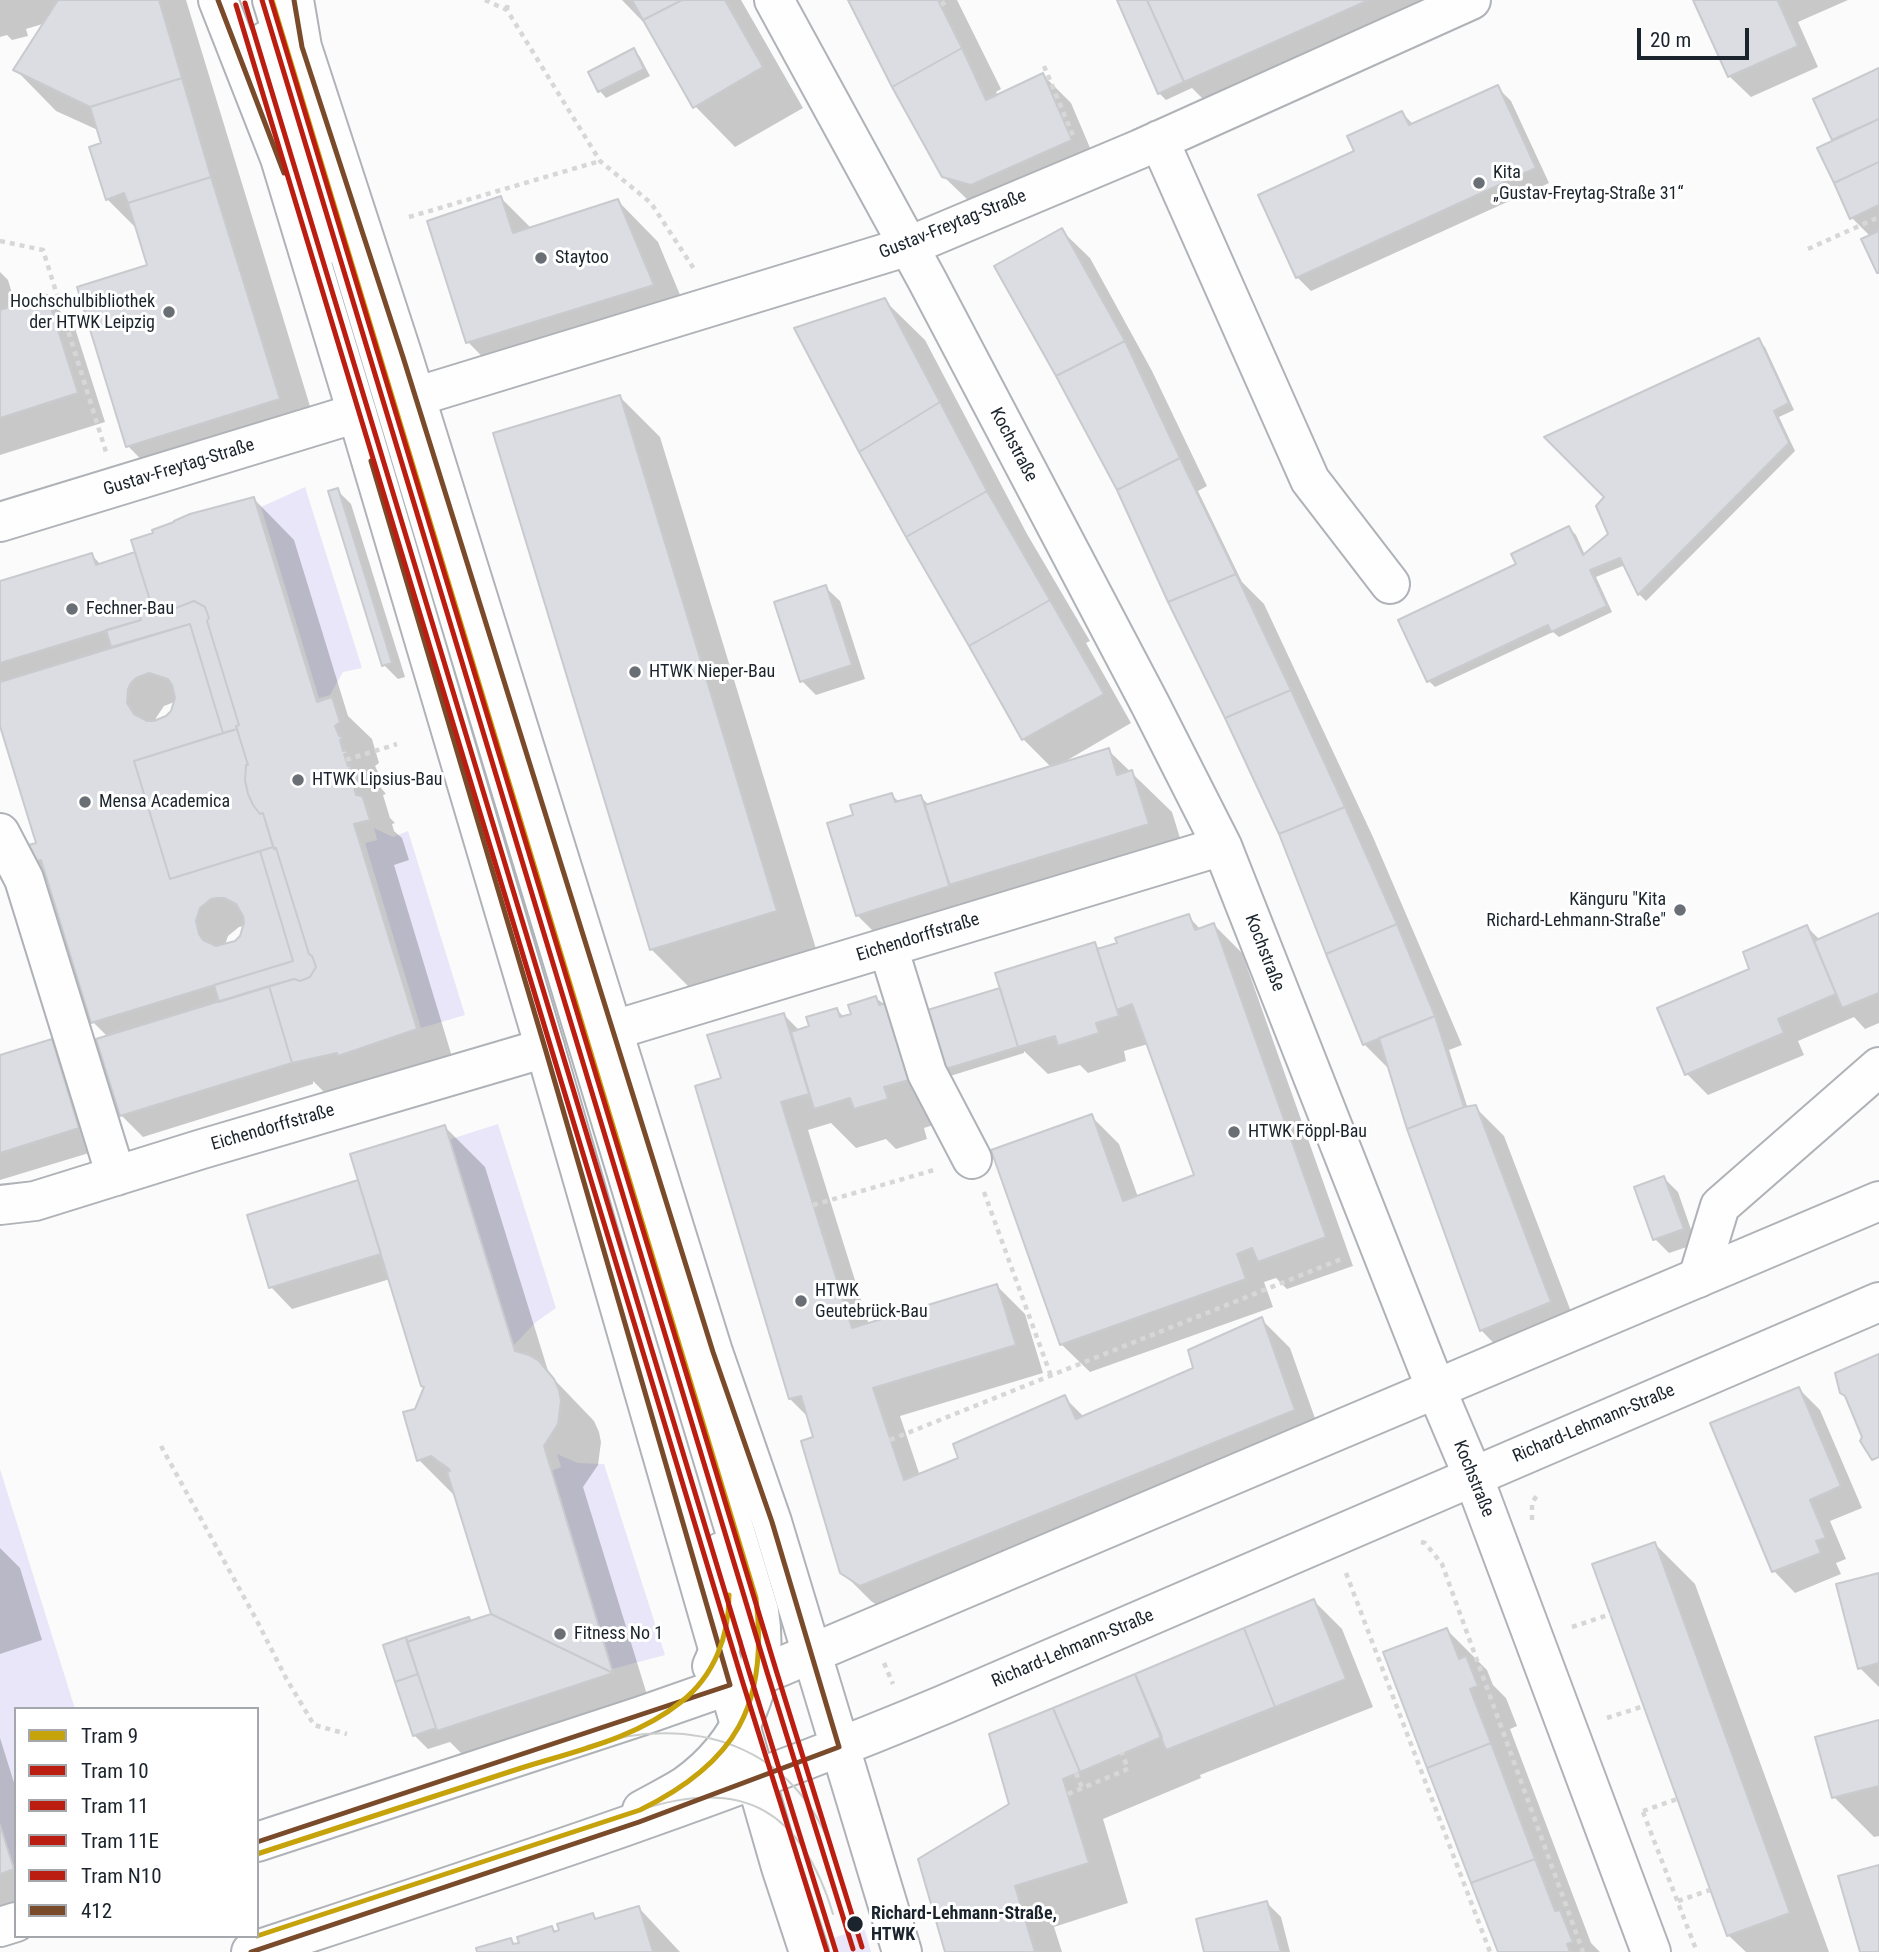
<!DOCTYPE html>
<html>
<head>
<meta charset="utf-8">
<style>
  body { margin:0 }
  #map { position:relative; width:1879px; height:1952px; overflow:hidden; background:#fbfbfb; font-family:"Roboto Condensed",sans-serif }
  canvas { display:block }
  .legend { position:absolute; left:14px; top:1707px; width:245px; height:231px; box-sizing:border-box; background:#fff; border:2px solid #a4a7ab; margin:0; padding:9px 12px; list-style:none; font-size:21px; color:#1b242c }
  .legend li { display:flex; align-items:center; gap:14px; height:35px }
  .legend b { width:35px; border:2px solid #a4a7ab }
  .scale { position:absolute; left:1637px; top:28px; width:112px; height:32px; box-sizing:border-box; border:4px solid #1b242c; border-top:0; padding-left:9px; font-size:21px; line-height:24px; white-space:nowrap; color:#1b242c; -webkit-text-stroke:5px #fff; paint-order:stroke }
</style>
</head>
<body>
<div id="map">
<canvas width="1879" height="1952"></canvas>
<ul class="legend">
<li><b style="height:9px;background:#c6a20b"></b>Tram 9</li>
<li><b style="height:9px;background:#bb1e10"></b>Tram 10</li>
<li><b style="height:9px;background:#bb1e10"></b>Tram 11</li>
<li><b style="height:9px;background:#bb1e10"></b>Tram 11E</li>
<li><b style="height:9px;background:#bb1e10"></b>Tram N10</li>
<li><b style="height:9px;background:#7a4b2a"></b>412</li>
</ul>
<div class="scale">20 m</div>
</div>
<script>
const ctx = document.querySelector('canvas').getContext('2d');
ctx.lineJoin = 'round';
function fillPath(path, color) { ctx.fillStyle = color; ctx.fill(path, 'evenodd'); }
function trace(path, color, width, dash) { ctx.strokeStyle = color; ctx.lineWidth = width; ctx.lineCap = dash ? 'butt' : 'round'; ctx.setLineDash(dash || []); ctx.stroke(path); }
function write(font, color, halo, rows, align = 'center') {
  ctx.font = font + ' "Roboto Condensed",sans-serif'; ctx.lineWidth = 6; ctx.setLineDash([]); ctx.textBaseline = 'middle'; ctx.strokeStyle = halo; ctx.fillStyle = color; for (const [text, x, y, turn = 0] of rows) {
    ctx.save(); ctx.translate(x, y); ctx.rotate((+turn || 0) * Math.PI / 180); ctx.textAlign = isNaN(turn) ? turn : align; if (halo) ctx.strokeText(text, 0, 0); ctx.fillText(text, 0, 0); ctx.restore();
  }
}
const green = new Path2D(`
  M305,487L362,668L343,672L330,695L319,698L261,507Z
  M374,828L393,837L408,831L465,1015L421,1028L365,843L377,840Z
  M498,1124L556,1308L536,1322L512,1347L448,1140Z
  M557,1454L578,1463L604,1464L665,1655L612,1669L551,1471L561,1467Z
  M0,1469L75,1709H16L14,1869L0,1824Z
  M864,1928L871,1952H837L833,1938Z`);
const shadow = new Path2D(`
  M0,0H186L320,439L168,487L128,446L149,266L137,229L107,199L104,144L100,131L56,111L16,70L46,23L26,29L28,36L12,40L7,35L0,37Z
  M622,0H741L803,108L735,147L695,106L651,30Z
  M850,0H957L1001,89L996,92L998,96L1043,75L1071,103L1099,169L972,204L943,176Z
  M1122,0H1460L1213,109L1192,88L1166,100L1159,93Z
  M1695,0H1848L1798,22L1818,67L1751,97L1729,76Z
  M634,50L640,57L650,76L606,98L600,91L590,73Z
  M1879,70V273L1863,240L1871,237L1852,218L1834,141L1815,100Z
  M1497,87L1511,101L1549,183L1311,291L1297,277L1356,152L1402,113L1414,125Z
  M501,198L532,229L618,201L658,242L693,326L508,383L468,342Z
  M1061,230L1090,258L1152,371L1207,486L1198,491L1242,582L1264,604L1373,837L1462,1045L1449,1050L1468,1109L1475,1107L1504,1136L1578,1330L1509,1359L1481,1330L1390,1070L1364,1044Z
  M0,272L8,280L16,307L46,297L74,325L105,422L0,455Z
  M884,300L925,340L1027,534L1090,641L1086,643L1131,723L1059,765L1108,750L1172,812L1188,864L885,943L857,915L855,817L892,795L900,803L921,797L929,805L1051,767L1023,739Z
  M1758,340L1765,347L1794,410L1779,417L1795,451L1646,601L1639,594L1625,565L1596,577L1612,612L1559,637L1553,632L1435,687L1429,681L1518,565L1569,528L1576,535L1585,555L1610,535Z
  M620,397L660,437L817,952L692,990L651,949Z
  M337,490L351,504L405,677L398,679L384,665Z
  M254,499L294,540L348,716L372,739L379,763L375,766L382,780H379L381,788L386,794L383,795L390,818L395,823L392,824L394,831L402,838L409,860L394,865L456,1070L335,1103L313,1081V1084L143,1137L121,1115L108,1037L93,1022L51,887L28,863L38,844L0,720V583L92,555L101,565L137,554ZM177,701L168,717L155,722L156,718L164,706ZM245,926L242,937L236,943L225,945L228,936L239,927Z
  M825,587L840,601L865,679L816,695L802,681Z
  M1879,915V1023L1865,1029L1854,1017L1798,1041L1804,1055L1708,1095L1687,1074L1752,969L1807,927L1820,940Z
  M1188,916L1201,930L1214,925L1242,953L1353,1266L1287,1289L1276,1278L1264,1282L1273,1307L1090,1372L1061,1344L1091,1116L1119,1144L1138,1197L1196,1176L1148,1044L1124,1051L1126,1061L1088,1073L1080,1065L1048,1074L1024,1051V1053L947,1077L955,1118L924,1128L927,1139L896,1149L886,1139L856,1148L831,1123L808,1130L869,1325L997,1286L1025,1314L1043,1373L900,1416L920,1476L961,1459L1064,1397L1084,1417L1195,1369L1262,1320L1290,1348L1322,1438L889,1613L871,1601L842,1572L815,1438L809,1418L790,1399L723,1079L784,1015L800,1031L811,1027L836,1009L844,1017L853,1015L876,998L932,1041L1002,989L1094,944L1101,950Z
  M51,1041L73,1063L99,1150L0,1180V1057Z
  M445,1127L485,1167L549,1374L594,1421L599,1432L601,1442L598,1465L583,1487L652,1711L466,1758L450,1742L428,1749L414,1735L385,1646L469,1619L472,1622L494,1617L457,1498L419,1460L416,1410L425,1388L390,1279L292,1309L271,1287L360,1182Z
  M1664,1178L1678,1192L1696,1244L1669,1253L1655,1239Z
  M1799,1389L1820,1410L1862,1508L1830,1521L1846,1559L1836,1563L1841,1574L1795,1593L1774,1571Z
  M1655,1544L1695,1584L1829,1952H1746L1728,1935Z
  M0,1548L20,1568L42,1640L0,1654Z
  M1879,1575V1687L1860,1668Z
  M1314,1601L1342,1629L1373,1707L1200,1775L1201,1778L1103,1819L1128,1903L1054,1927L1062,1952H947L1011,1805Z
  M1447,1630L1487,1670L1493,1685L1506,1698L1517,1726L1510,1729L1591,1943L1600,1952H1499Z
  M1879,1722V1836L1874,1837L1834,1797Z
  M0,1738L16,1789V1922L0,1927Z
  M1267,1903L1281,1917L1290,1952H1206Z
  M639,1908L680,1952H479L511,1940L516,1945L552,1928L557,1933L593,1915L598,1920Z`);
const building = new Path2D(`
  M58,0H159L182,78L90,107L13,70Z
  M632,0H682L643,20Z
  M682,0H725L763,67L693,108L643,20Z
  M848,0H938L962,48L892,87Z
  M1117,0H1147L1184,82L1158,94Z
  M1147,0H1369L1184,82Z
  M1693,0H1780L1778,1L1798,46L1728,77Z
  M634,48L644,69L598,92L588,72Z
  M962,48L986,100L1043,73L1072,140L971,185L942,177L892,87Z
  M1879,68V119L1832,140L1813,99Z
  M182,78L211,177L128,203L124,193L106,200L89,147L101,143L90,107Z
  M1498,85L1536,168L1296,278L1258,195L1354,151L1347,136L1402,111L1409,125Z
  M1879,119V162L1834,183L1817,148Z
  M1879,162V205L1850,219L1834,183Z
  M211,177L280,399L126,447L77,287L147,265L128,203Z
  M501,196L513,233L618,199L654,285L466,343L427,221Z
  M1062,228L1125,341L1056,376L994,266Z
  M1879,231V273H1877L1861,239Z
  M47,295L78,393L0,418V310Z
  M885,298L940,402L859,452L794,328Z
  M1759,338L1789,403L1774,411L1789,443L1638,595L1620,558L1590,570L1607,606L1551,632L1548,625L1427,682L1398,620L1516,564L1511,554L1569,526L1583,555L1608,534L1596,506L1604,497L1544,437Z
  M1125,341L1180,458L1117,490L1056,376Z
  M620,395L777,911L650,950L493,433Z
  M940,402L987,491L906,537L859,452Z
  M1180,458L1236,574L1168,602L1117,490Z
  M338,488L392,663L382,666L328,491Z
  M987,491L1050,600L969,646L906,537Z
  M254,497L317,702L332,697L340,722L335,726L339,736H341L342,739L340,740L343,751L346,750L347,754H344L348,766L350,765L351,769H349L352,780L355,779L356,783L353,784L356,795L362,796L364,801L370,820L354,824L417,1029L338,1056L337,1053L292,1063L269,986L294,979L300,981L310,977L316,967L312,956L309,954L276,848L274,849L263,813L260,814L253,805L248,794L245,780L246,765H248L236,726L239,725L207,621L209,618L205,607L194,601L155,616L131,540L153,533L152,530L174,522V521L190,514Z
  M135,552L152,607L138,611L141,620L0,663V581L92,553L96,565Z
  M1236,574L1291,690L1225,718L1168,602Z
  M826,585L852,665L800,682L774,602Z
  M1050,600L1104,694L1022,740L969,646Z
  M194,601L205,607L209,618L207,621L239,725L236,726L237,729L223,733L190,624L111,647L106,630L141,620L138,611L152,607L155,616Z
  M190,624L223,733L134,761L170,879L260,851L293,961L91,1023L41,860L26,864L21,847L36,843L0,726V682ZM149,673L168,679L172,685L175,698L171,711L166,716L154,721H147L134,714L127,703L128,689L131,683L136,678ZM217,898H224L236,904L243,916L244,923L240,936L235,941L216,946L203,940L199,934L196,921L200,908L211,899Z
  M1291,690L1345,807L1279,834L1225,718Z
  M237,729L248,765H246L245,780L248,794L253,805L260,814L263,813L273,847L170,879L134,761Z
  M1109,748L1117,775L1132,770L1149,824L949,885L925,805Z
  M892,793L895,802L921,795L950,886L856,916L827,823L853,815L850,805Z
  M1345,807L1397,924L1326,954L1279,834Z
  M273,847L276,848L309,954L312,956L316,967L310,977L300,981L294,979L219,1002L214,985L293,961L260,851Z
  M1879,913V993L1842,1008L1814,941Z
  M1189,914L1195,930L1214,923L1326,1237L1258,1262L1252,1248L1237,1254L1246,1279L1060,1345L991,1150L1092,1114L1123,1201L1194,1175L1132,1004L1117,1010L1097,949L1117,943L1115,938Z
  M1397,924L1435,1016L1363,1045L1326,954Z
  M1807,925L1836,994L1778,1019L1784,1033L1685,1075L1657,1008L1749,969L1743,952Z
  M1095,942L1119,1016L1096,1023L1099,1033L1058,1046L1055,1036L1018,1047L995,973Z
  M269,986L292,1063L120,1116L96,1039Z
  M1000,988L1018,1047L939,1071L921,1012Z
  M876,996L879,1005L893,1001L916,1078L884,1087L888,1099L854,1109L850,1098L814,1109L791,1032L809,1026L806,1017L837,1008L840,1017L851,1014L848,1005Z
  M784,1013L809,1094L781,1102L852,1328L997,1284L1016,1345L873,1388L904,1480L958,1458L953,1444L1065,1395L1076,1419L1193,1368L1188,1350L1262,1317L1295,1410L860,1586L840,1573L801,1441L813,1437L801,1396L789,1399L695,1086L721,1078L707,1035Z
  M1435,1016L1464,1107L1407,1129L1379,1038Z
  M52,1039L79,1128L0,1153V1055Z
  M1476,1105L1551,1302L1480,1331L1407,1129L1464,1107Z
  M445,1125L515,1351L529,1355L539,1361L554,1379L559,1390L561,1401L558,1424L544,1446L613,1673L491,1614L447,1472L450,1471L449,1469L431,1456L417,1461L403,1412L415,1409L424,1387L421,1386L350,1154Z
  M1664,1176L1684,1229L1653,1240L1634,1187Z
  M358,1180L381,1254L269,1288L247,1215Z
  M1879,1354V1457L1872,1460L1860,1441L1862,1437L1845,1396L1840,1393L1835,1373Z
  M1799,1387L1841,1486L1810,1500L1826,1538L1816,1541L1821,1553L1772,1572L1710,1423Z
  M1655,1542L1790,1913L1727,1936L1592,1564Z
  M1879,1573V1663L1858,1669L1836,1584Z
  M1314,1599L1346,1679L1275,1707L1244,1628Z
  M491,1614L613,1673L437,1731L407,1642Z
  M469,1617L470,1620L407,1642L406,1637Z
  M1244,1628L1275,1707L1166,1750L1135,1674Z
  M1447,1628L1459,1659L1466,1656L1478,1686L1470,1689L1491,1743L1427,1768L1383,1652Z
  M406,1637L418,1674L395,1682L383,1645Z
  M418,1674L436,1728L413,1736L395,1682Z
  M1135,1674L1162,1737L1080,1772L1053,1708Z
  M1053,1708L1080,1772L1063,1779L1089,1863L1015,1886L1035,1952H945L918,1859L1009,1804L989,1734Z
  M1879,1720V1786L1832,1798L1815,1737Z
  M1491,1743L1535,1859L1471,1883L1427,1768Z
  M0,1825L14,1869L0,1874Z
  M1535,1859L1555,1911L1560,1910L1573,1942L1567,1944L1570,1952H1498L1471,1883Z
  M1879,1865V1952H1860L1838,1876Z
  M1267,1901L1281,1952H1204L1196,1919Z
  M639,1906L653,1952H477L476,1948L511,1938L513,1944L519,1943L517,1937L552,1926L554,1932L559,1930L557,1924L593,1913L595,1919Z`);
const path = new Path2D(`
  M485,0L507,10L600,161L651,203L696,272
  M941,5L948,0
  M507,10L508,0
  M1044,66L1074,138
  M409,217L600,161
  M0,241L43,250L106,452
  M1808,249L1879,217
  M346,760L397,744
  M984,1192L1051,1376
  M813,1205L934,1170
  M890,1440L1344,1258
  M161,1446L256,1619L286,1678L314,1725L347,1734
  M1532,1520V1503L1539,1492
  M1421,1542L1425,1543L1442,1564L1583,1952
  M1346,1573L1490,1952
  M1572,1627L1611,1614
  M884,1663L893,1684
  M1607,1718L1644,1706
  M1076,1773L1082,1788
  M1068,1794L1128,1769L1122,1753
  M1643,1811L1677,1799
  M1643,1812L1697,1952
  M1678,1901L1710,1890`);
const minor = new Path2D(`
  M272,0L292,65
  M774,0L927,280L1150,704L1222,846L1436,1389L1473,1476L1651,1952
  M266,41L327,244
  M1159,140L1310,480L1390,584
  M335,206L759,1611C770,1680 743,1745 685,1786C671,1795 656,1802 642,1810
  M415,397L909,246L1140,149L1471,0
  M0,522L357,413
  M0,833L24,879L116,1176
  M888,947L927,1073L972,1159
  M614,1030L1222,846
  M0,1205L35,1201L202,1149L545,1048
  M1698,1278L1720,1206L1879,1067
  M712,1666C732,1625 732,1596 721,1552`);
const major = new Path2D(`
  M218,0L280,158L357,413L545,1048L781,1867L809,1952
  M294,0L302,47L403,357L713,1352L772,1522L902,1952
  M257,1842L641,1716L775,1669L1879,1201
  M0,1927L16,1922
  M251,1952C484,1875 717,1800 943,1705L1879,1302`);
const tram = new Path2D(`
  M587,1746C692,1712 797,1745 834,1856
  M640,1810C744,1776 802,1811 833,1914`);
const bus1 = new Path2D(`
  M218,0L284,173
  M257,1842L730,1685L545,1048L371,461
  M251,1952L639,1822L839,1747L772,1522L713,1352L403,357L302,47L294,0`);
const tram1 = new Path2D(`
  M257,1854C343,1826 429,1798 515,1770C570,1752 634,1740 681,1702C714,1676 729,1637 729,1595
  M257,1936L640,1810C736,1763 769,1705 756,1598L272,0`);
const tram2 = new Path2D(`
  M245,3L751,1678L836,1952`);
const tram3 = new Path2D(`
  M262,0L767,1672L853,1949`);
const tram4 = new Path2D(`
  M236,5L742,1680L827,1952`);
const tram5 = new Path2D(`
  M271,0L776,1670L862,1947`);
const markers = [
  [1479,183,7,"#696f74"],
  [541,258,7,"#696f74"],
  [169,312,7,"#696f74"],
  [72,609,7,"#696f74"],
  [635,672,7,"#696f74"],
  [298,780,7,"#696f74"],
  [85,802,7,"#696f74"],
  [1680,910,7,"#696f74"],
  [1234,1132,7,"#696f74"],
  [801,1301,7,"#696f74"],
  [560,1634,7,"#696f74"],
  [855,1924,9,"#1b242c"]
];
const poiNames = [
  ["Kita",1493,173],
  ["„Gustav-Freytag-Straße 31“",1493,194],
  ["Staytoo",555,258],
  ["Hochschulbibliothek",155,302,"right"],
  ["der HTWK Leipzig",155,323,"right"],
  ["Fechner-Bau",86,609],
  ["HTWK Nieper-Bau",649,672],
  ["HTWK Lipsius-Bau",312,780],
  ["Mensa Academica",99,802],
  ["Känguru \"Kita",1666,900,"right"],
  ["Richard-Lehmann-Straße\"",1666,921,"right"],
  ["HTWK Föppl-Bau",1248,1132],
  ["HTWK",815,1291],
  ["Geutebrück-Bau",815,1312],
  ["Fitness No 1",574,1634]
];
const streetNames = [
  ["Gustav-Freytag-Straße",953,225,-22],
  ["Kochstraße",1013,445,62],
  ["Gustav-Freytag-Straße",179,468,-17],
  ["Eichendorffstraße",918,938,-17],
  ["Kochstraße",1264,953,69],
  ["Eichendorffstraße",273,1128,-16],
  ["Richard-Lehmann-Straße",1594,1424,-23],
  ["Kochstraße",1473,1479,68],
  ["Richard-Lehmann-Straße",1073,1649,-23]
];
const stopNames = [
  ["Richard-Lehmann-Straße,",871,1914],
  ["HTWK",871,1935]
];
fillPath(green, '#e8e6f8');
fillPath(shadow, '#0003');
fillPath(building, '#dbdde2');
trace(building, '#c8cace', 2);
trace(minor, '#afb3b7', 42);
trace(major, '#afb3b7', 42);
trace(path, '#d7d7d8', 4.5, [5, 5]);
trace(minor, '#fefefe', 38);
trace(major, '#fefefe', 38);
trace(tram, '#cbcccc', 2);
trace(bus1, '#7a4b2a', 5);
trace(tram1, '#c6a20b', 5);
trace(tram2, '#bb1e10', 5);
trace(tram3, '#bb1e10', 5);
trace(tram4, '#bb1e10', 5);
trace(tram5, '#bb1e10', 5);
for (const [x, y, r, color] of markers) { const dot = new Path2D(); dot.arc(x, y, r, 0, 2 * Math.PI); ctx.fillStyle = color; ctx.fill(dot); trace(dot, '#fff', 2.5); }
write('18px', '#1b242c', '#fff', poiNames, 'left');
write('18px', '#1b242c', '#fff', streetNames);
write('bold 18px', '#1b242c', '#fff', stopNames, 'left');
</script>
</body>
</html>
